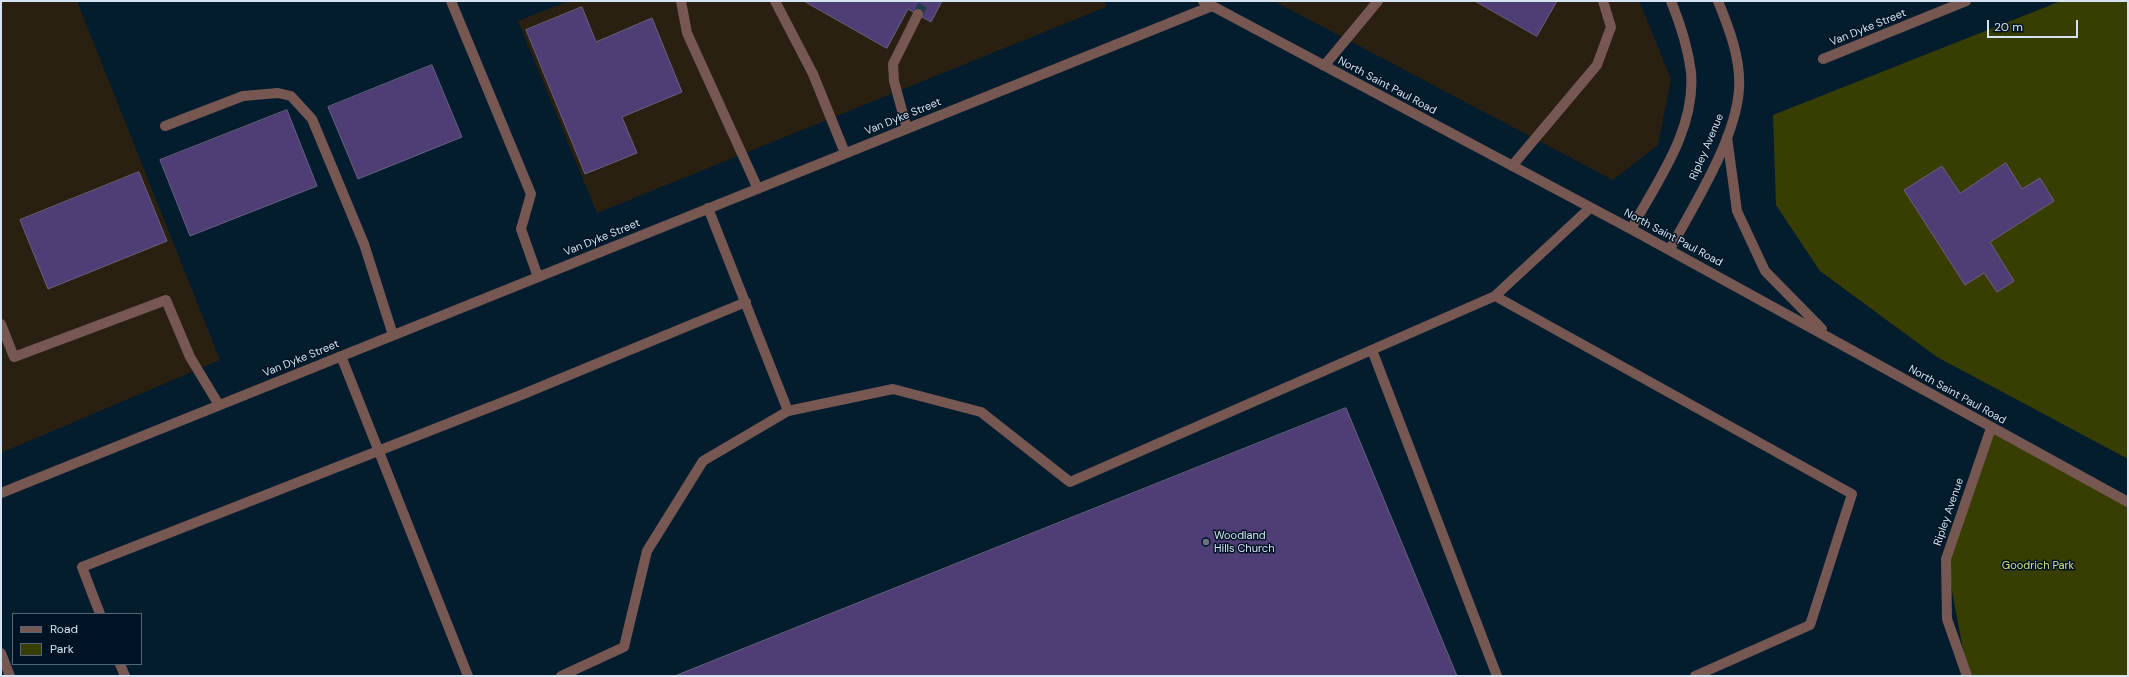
<!DOCTYPE html>
<html>
<head>
<meta charset="utf-8">
<style>
  body { margin:0 }
  #map { position:relative; width:2129px; height:677px; overflow:hidden; background:#041d2e; font-family:"DM Sans",sans-serif }
  canvas { display:block }
  .frame { position:absolute; inset:0; border:2px solid #d5e4f0; pointer-events:none }
  .legend { position:absolute; left:12px; top:613px; width:130px; height:52px; box-sizing:border-box; background:#001324; border:1px solid #556776; margin:0; padding:5px 7px; list-style:none; font-size:12px; color:#d5e4f0 }
  .legend li { display:flex; align-items:center; gap:8px; height:20px }
  .legend b { width:20px; border:1px solid #556776 }
  .scale { position:absolute; left:1987px; top:20px; width:91px; height:18px; box-sizing:border-box; border:2px solid #d5e4f0; border-top:0; padding-left:5px; font-size:12px; line-height:14px; white-space:nowrap; color:#d5e4f0; -webkit-text-stroke:3px #001324; paint-order:stroke }
</style>
</head>
<body>
<div id="map">
<canvas width="2129" height="677"></canvas>
<div class="frame"></div>
<ul class="legend">
<li><b style="height:5px;background:#765752"></b>Road</li>
<li><b style="height:11px;background:#383d02"></b>Park</li>
</ul>
<div class="scale">20 m</div>
</div>
<script>
const ctx = document.querySelector('canvas').getContext('2d');
ctx.lineJoin = 'round';
function fillPath(path, color) { ctx.fillStyle = color; ctx.fill(path, 'evenodd'); }
function trace(path, color, width, dash) { ctx.strokeStyle = color; ctx.lineWidth = width; ctx.lineCap = dash ? 'butt' : 'round'; ctx.setLineDash(dash || []); ctx.stroke(path); }
function write(font, color, halo, rows, align = 'center') {
  ctx.font = font + ' "DM Sans",sans-serif'; ctx.lineWidth = 3; ctx.setLineDash([]); ctx.textBaseline = 'middle'; ctx.strokeStyle = halo; ctx.fillStyle = color; for (const [text, x, y, turn = 0] of rows) {
    ctx.save(); ctx.translate(x, y); ctx.rotate((+turn || 0) * Math.PI / 180); ctx.textAlign = isNaN(turn) ? turn : align; if (halo) ctx.strokeText(text, 0, 0); ctx.fillText(text, 0, 0); ctx.restore();
  }
}
const commercial = new Path2D(`
  M1,1H77L220,360L1,453Z
  M569,1H1105L1106,7L597,213L518,21Z
  M1274,1H1639L1671,79L1658,145L1613,180Z`);
const green = new Path2D(`
  M2061,1H2128V459L1937,357L1820,271L1776,205L1773,115Z
  M1991,428L2128,502V676H1968L1946,559Z`);
const building = new Path2D(`
  M804,1H942L931,22L908,9L887,48Z
  M1475,1H1557L1537,36Z
  M582,7L596,42L652,18L682,92L622,117L637,153L585,174L526,30Z
  M432,65L462,137L358,179L328,107Z
  M287,110L317,186L190,236L160,160Z
  M2006,163L2022,189L2040,178L2054,201L1990,242L2014,281L1997,292L1984,273L1965,285L1904,190L1942,166L1960,193Z
  M139,172L167,241L48,289L20,220Z
  M1346,408L1457,676H675Z`);
const minorTunnel = new Path2D(`
  M918,14L925,1`);
const minor = new Path2D(`
  M451,1L531,194L521,229L538,277
  M681,1L687,33L758,189
  M775,1L813,74L845,153
  M1203,1L1631,229L2128,502
  M1823,59L1966,1
  M1324,66L1378,1
  M165,126L243,96L278,93L291,96L312,119L364,244L393,335
  M907,129L894,81L893,64L918,14
  M1727,137L1737,211L1765,271L1822,329
  M1512,166L1597,65L1611,27L1603,1
  M1631,229C1658,180 1696,129 1691,72C1688,48 1680,23 1671,1
  M1670,249C1694,205 1736,139 1739,89C1741,59 1729,28 1718,1
  M1495,296L1852,494L1810,625L1695,676
  M1,324L14,357L166,300L190,357L219,405
  M1372,350L1497,676
  M341,356L468,676
  M788,411L893,389L981,412L1070,482L1495,296L1590,208
  M1,493L1212,6
  M100,614L82,567L521,395L746,302
  M1,653L10,676
  M120,664L125,676
  M561,676L624,647L647,551L703,461L788,411L708,208
  M1967,676L1947,619L1946,559L1991,428`);
const markers = [
  [1206,542,4,"#6b7280"]
];
const streetNames = [
  ["Van Dyke Street",1868,28,-22],
  ["North Saint Paul Road",1387,86,28],
  ["Van Dyke Street",903,117,-22],
  ["Ripley Avenue",1707,147,-67],
  ["Van Dyke Street",602,238,-22],
  ["North Saint Paul Road",1673,238,28],
  ["Van Dyke Street",301,359,-22],
  ["North Saint Paul Road",1957,395,29],
  ["Ripley Avenue",1949,512,-71]
];
const poiNames = [
  ["Woodland",1214,536],
  ["Hills Church",1214,549]
];
const parkNames = [
  ["Goodrich Park",2038,566]
];
fillPath(commercial, '#2a2011');
fillPath(green, '#383d02');
fillPath(building, '#4f3d75');
trace(building, '#69617e', 1);
trace(minorTunnel, '#233b4b', 10, [10, 5]);
trace(minor, '#765752', 10);
for (const [x, y, r, color] of markers) { const dot = new Path2D(); dot.arc(x, y, r, 0, 2 * Math.PI); ctx.fillStyle = color; ctx.fill(dot); trace(dot, '#001324', 1.5); }
write('11px', '#d5e4f0', '#001324', streetNames);
write('11px', '#d5e4f0', '#001324', poiNames, 'left');
write('11px', '#d4e17f', '#001324', parkNames);
</script>
</body>
</html>
